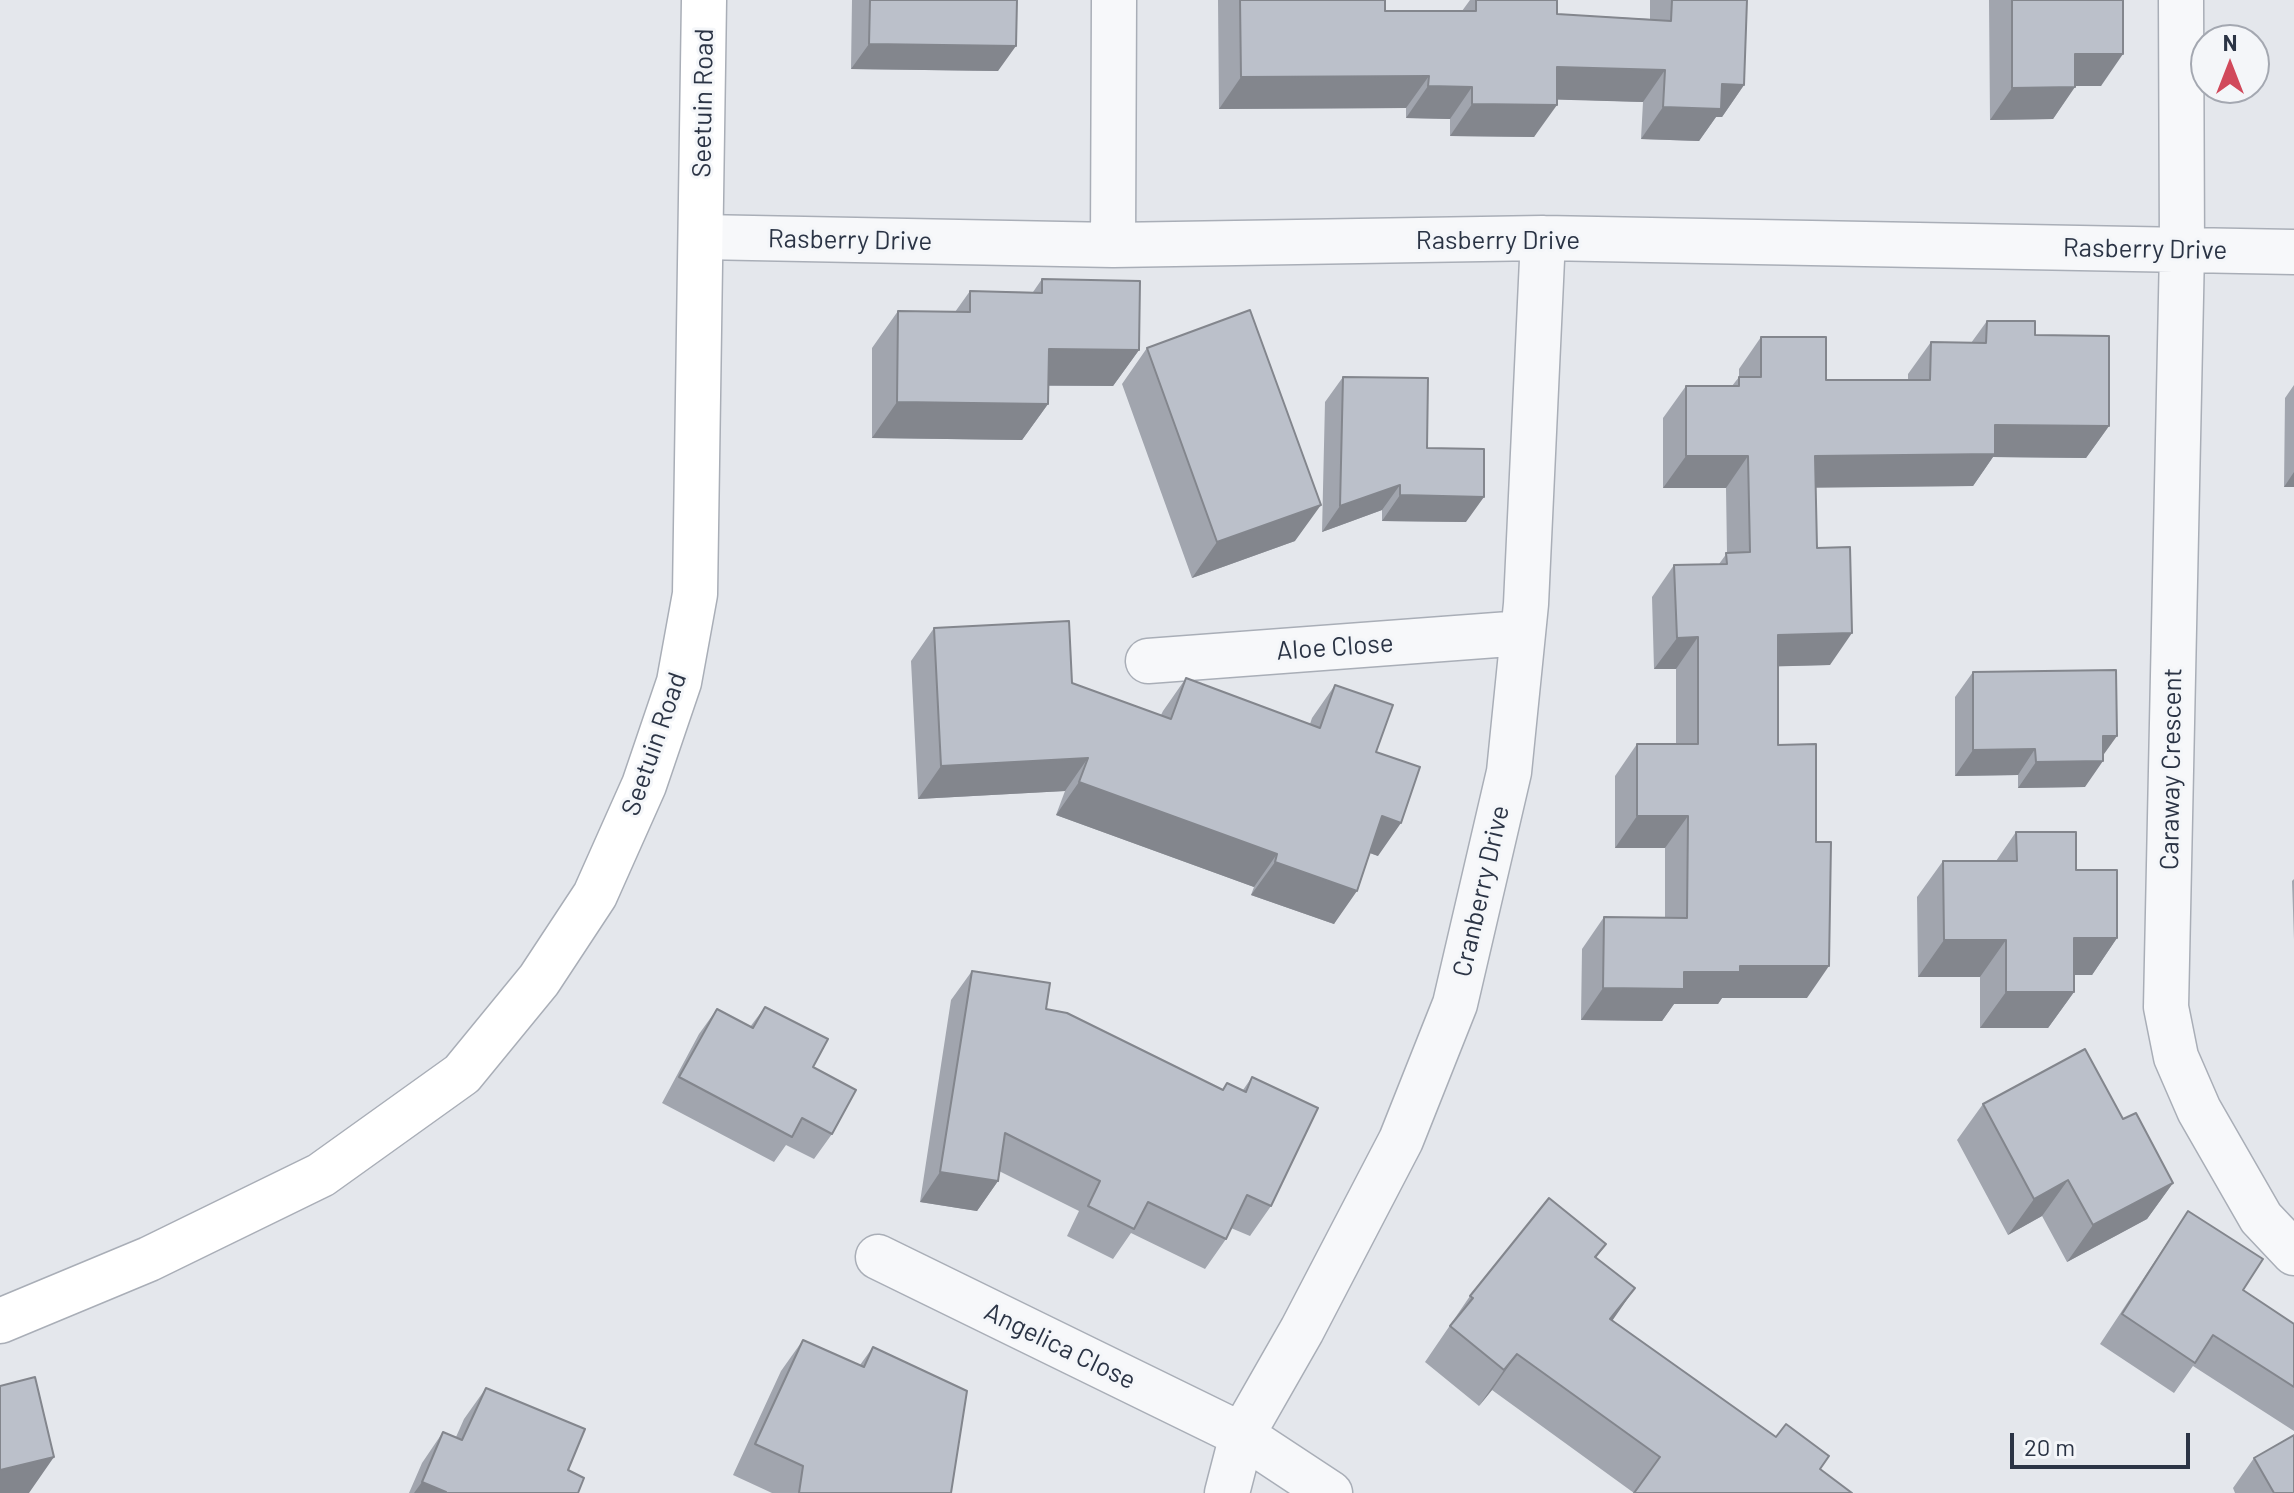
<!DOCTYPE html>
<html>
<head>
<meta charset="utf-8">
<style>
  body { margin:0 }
  #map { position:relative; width:2294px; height:1493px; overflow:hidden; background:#e4e7ec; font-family:Barlow,sans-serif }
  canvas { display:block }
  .north { position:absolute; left:2190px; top:24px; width:80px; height:80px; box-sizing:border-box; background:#f4f6f9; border:2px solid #a4a8b1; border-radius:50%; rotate:0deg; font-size:22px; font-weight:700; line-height:32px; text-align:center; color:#2b3445 }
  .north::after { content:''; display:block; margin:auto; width:28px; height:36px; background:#d1495b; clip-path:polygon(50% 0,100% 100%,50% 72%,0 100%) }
  .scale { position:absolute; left:2010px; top:1433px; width:180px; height:36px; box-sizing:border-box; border:4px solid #2b3445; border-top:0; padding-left:10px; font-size:24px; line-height:28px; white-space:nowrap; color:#2b3445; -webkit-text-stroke:6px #f4f6f9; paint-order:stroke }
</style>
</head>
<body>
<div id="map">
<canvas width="2294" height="1493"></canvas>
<div class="north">N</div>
<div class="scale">20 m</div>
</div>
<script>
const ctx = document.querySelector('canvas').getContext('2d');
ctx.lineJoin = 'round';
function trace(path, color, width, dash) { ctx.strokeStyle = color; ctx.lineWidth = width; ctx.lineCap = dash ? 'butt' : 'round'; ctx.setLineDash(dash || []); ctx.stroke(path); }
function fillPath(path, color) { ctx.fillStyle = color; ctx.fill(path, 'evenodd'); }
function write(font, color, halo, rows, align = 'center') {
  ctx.font = font + ' Barlow,sans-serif'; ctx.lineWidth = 6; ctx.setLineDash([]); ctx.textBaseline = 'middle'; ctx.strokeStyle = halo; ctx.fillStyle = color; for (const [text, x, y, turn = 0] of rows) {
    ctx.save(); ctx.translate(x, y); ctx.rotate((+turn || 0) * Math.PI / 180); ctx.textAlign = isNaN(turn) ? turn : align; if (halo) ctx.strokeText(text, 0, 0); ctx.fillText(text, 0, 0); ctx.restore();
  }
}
const street = new Path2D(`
  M2181,0L2182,250L2166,1007L2176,1057L2199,1110L2261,1218L2294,1253
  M701,237L1113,245L1543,238L2294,252
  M1113,245L1114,0
  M1148,661L1523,633
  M878,1257L1242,1435L1330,1493
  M1227,1493L1242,1435L1302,1330L1401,1140L1455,1004L1509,772L1526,604L1543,238`);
const secondary = new Path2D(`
  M0,1321L149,1259L321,1175L462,1074L539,980L595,895L644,785L679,682L695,594L704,0`);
const wall = new Path2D(`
  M852,0H1017L998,71L851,69Z
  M1218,0H1385V11H1462L1470,0H1557V14L1650,19V0H1747L1744,85L1722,117H1716L1699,141L1641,139L1643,102L1557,99L1534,137L1450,136V119L1406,118V108L1219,109Z
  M1989,0H2123L2101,86H2075L2053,119L1990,120Z
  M1042,279L1139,350L1113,386H1048V404L1022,440L872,438V348L898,311L955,312L970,291L1033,292Z
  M1987,321L2035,335L2109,426L2086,458L1993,457L1973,486L1816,487L1817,548L1830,665L1778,666V745L1807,998H1722L1718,1004H1674L1662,1021L1581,1020L1582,949L1604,917L1665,918V848H1615V776L1637,744H1676V669H1654L1652,597L1674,565L1719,564L1727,553L1726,488H1663V418L1686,386H1732L1739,377V369L1761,337L1826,380H1908V374L1931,342L1971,343Z
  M1147,348L1295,541L1192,578L1122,384Z
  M1343,377L1427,448L1466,522L1382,521V510L1322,532L1325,402Z
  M2294,385V487H2284L2285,398Z
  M934,628L1072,683L1161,715L1163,711L1186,678L1310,724L1312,718L1335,685L1376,752L1378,856L1370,853L1334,924L1251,895L1254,887L1056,815L1065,791L918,799L911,661Z
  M1973,672L2085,787L2018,788V775L1955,776V697Z
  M2016,832L2117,938L2092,975H2074V992L2048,1028H1980V977H1918L1917,897L1943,861H1996Z
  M2294,879V940L2292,881Z
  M972,971L1046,1009L1222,1090L1227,1083L1243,1090L1252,1077L1271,1206L1250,1236L1231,1228L1226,1239L1205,1269L1131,1233L1113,1259L1067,1236L1079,1211L999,1171L998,1181L977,1211L920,1202L951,1000Z
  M765,1007L813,1067L832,1134L814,1159L786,1145L774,1162L662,1103L699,1034L717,1009L750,1027Z
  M1983,1104L2123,1119L2173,1183L2147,1219L2067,1262L2042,1216L2008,1235L1957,1140Z
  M2188,1211L2243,1290L2294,1324V1431L2193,1366L2174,1393L2100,1344Z
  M1606,1244L1596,1258L1612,1320L1776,1437L1829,1456L1634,1493L1492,1390L1479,1406L1425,1362L1470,1296Z
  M803,1340L860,1365L873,1347L951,1493H772L733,1475L781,1371Z
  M486,1388L568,1470L578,1493H409L422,1463L443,1432L456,1437L464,1419Z
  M2254,1458L2294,1493H2235L2233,1488Z`);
const shadedWall = new Path2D(`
  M869,44L1016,46L998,71L851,69Z
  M2075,54H2123L2101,86H2053Z
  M1557,67L1665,70L1643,102L1535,99Z
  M1429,76L1406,108L1219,109L1241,77Z
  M1722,84L1744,85L1722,117H1716L1699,141L1641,139L1663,107Z
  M1428,86L1472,87L1450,119L1406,118Z
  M2075,87L2053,119L1990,120L2012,88Z
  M1472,104L1557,105L1534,137L1450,136Z
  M1049,349L1139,350L1113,386L1023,385Z
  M897,402L1048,404L1022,440L872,438Z
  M1995,425L2109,426L2086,458L1993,457L1973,486L1793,488L1815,456Z
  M1686,456H1748L1726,488H1663Z
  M2294,472V487H2284Z
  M1400,485L1382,510L1322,532L1340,506Z
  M1400,495L1484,497L1466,522L1382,521Z
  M1321,505L1295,541L1192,578L1217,542Z
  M1852,633L1830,665L1755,667L1778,635Z
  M1698,637L1676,669H1654L1677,638Z
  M2103,736H2117L2099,761H2103L2085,787L2018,788L2036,762Z
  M2035,749L2018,775L1955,776L1973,750Z
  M1088,758L1065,791L918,799L941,766Z
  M1079,782L1277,854L1254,887L1056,815Z
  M1382,816L1401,823L1378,856L1359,849Z
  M1637,816H1688L1665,848H1615Z
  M1275,862L1357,891L1334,924L1251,895Z
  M2074,938H2117L2092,975H2048Z
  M1944,940H2006L1980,977H1918Z
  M1740,966H1829L1807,998H1722L1718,1004H1674L1662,1021L1581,1020L1603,988L1684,972Z
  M2006,992H2074L2048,1028H1980Z
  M940,1172L998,1181L977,1211L920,1202Z
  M2068,1180L2042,1216L2008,1235L2034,1199Z
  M2173,1183L2147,1219L2067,1262L2093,1225Z
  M1635,1288L1610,1324V1319Z
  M1517,1354L1492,1390L1479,1406L1504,1370Z
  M54,1457L29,1493H0V1470Z
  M422,1482L446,1492L445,1493H414Z`);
const building = new Path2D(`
  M870,0H1017L1016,46L869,44Z
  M1240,0H1385V11H1476V0H1557V14L1671,21L1672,0H1747L1744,85L1722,84L1721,109L1663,107L1665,70L1557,67V105L1472,104V87L1428,86L1429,76L1241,77Z
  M2012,0H2123V54H2075V87L2012,88Z
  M1042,279L1140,281L1139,350L1049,349L1048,404L897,402L898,311L970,312V291L1042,293Z
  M1250,310L1321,505L1217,542L1147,348Z
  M1987,321H2035V335L2109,336V426L1995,425V454L1815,456L1817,548L1850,547L1852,633L1778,635V745L1816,744V842H1831L1829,966H1740V972H1684V989L1603,988L1604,917L1687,918L1688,816H1637V744H1698V637L1677,638L1674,565L1727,564L1726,553L1750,552L1748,456H1686V386H1739V377H1761V337H1826V380H1930L1931,342L1986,343Z
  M1343,377L1428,378L1427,448L1484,449V497L1400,495V485L1340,506Z
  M1069,621L1072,683L1171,719L1186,678L1320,728L1335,685L1393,705L1376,752L1420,767L1401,823L1382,816L1357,891L1275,862L1277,854L1079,782L1088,758L941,766L934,628Z
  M2116,670L2117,736H2103V761L2036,762L2035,749L1973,750V672Z
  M2016,832H2076V870H2117V938H2074V992H2006V940H1944L1943,861H2017Z
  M972,971L1050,983L1046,1009L1067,1013L1223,1090L1227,1083L1246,1092L1252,1077L1318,1108L1271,1206L1247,1195L1226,1239L1148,1202L1134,1229L1088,1206L1100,1181L1005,1133L998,1181L940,1172Z
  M765,1007L828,1039L813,1067L856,1090L832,1134L802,1118L792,1137L679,1077L717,1009L753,1028Z
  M2085,1049L2123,1119L2136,1113L2173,1183L2093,1225L2068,1180L2034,1199L1983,1104Z
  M1549,1198L1606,1244L1595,1257L1635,1288L1610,1319L1776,1437L1786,1424L1829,1456L1820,1469L1852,1493H1634L1660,1457L1517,1354L1504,1370L1450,1326L1473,1298L1470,1296Z
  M2188,1211L2263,1259L2243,1290L2294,1324V1387L2213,1335L2195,1363L2122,1314Z
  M803,1340L864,1367L873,1347L967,1391L951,1493H799L803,1466L755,1444Z
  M35,1377L54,1457L0,1470V1386Z
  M486,1388L585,1429L568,1470L584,1478L578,1493H445L446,1492L422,1482L443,1432L462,1440Z
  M2294,1435V1493H2274L2254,1458Z`);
const streetNames = [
  ["Seetuin Road",703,103,-89],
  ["Rasberry Drive",850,240,1],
  ["Rasberry Drive",1498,240],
  ["Rasberry Drive",2145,249,1],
  ["Aloe Close",1335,647,-4],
  ["Seetuin Road",654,744,-71],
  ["Caraway Crescent",2171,769,-89],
  ["Cranberry Drive",1481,891,-77],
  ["Angelica Close",1060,1346,26]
];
trace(street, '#a9aeb7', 47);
trace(secondary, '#a9aeb7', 47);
trace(street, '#f7f8fa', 44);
trace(secondary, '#fff', 44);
fillPath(wall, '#a1a5ae');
fillPath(shadedWall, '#83868d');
fillPath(building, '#bbc0ca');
trace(building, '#83868d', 2);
write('26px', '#2b3445', '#f4f6f9', streetNames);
</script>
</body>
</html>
